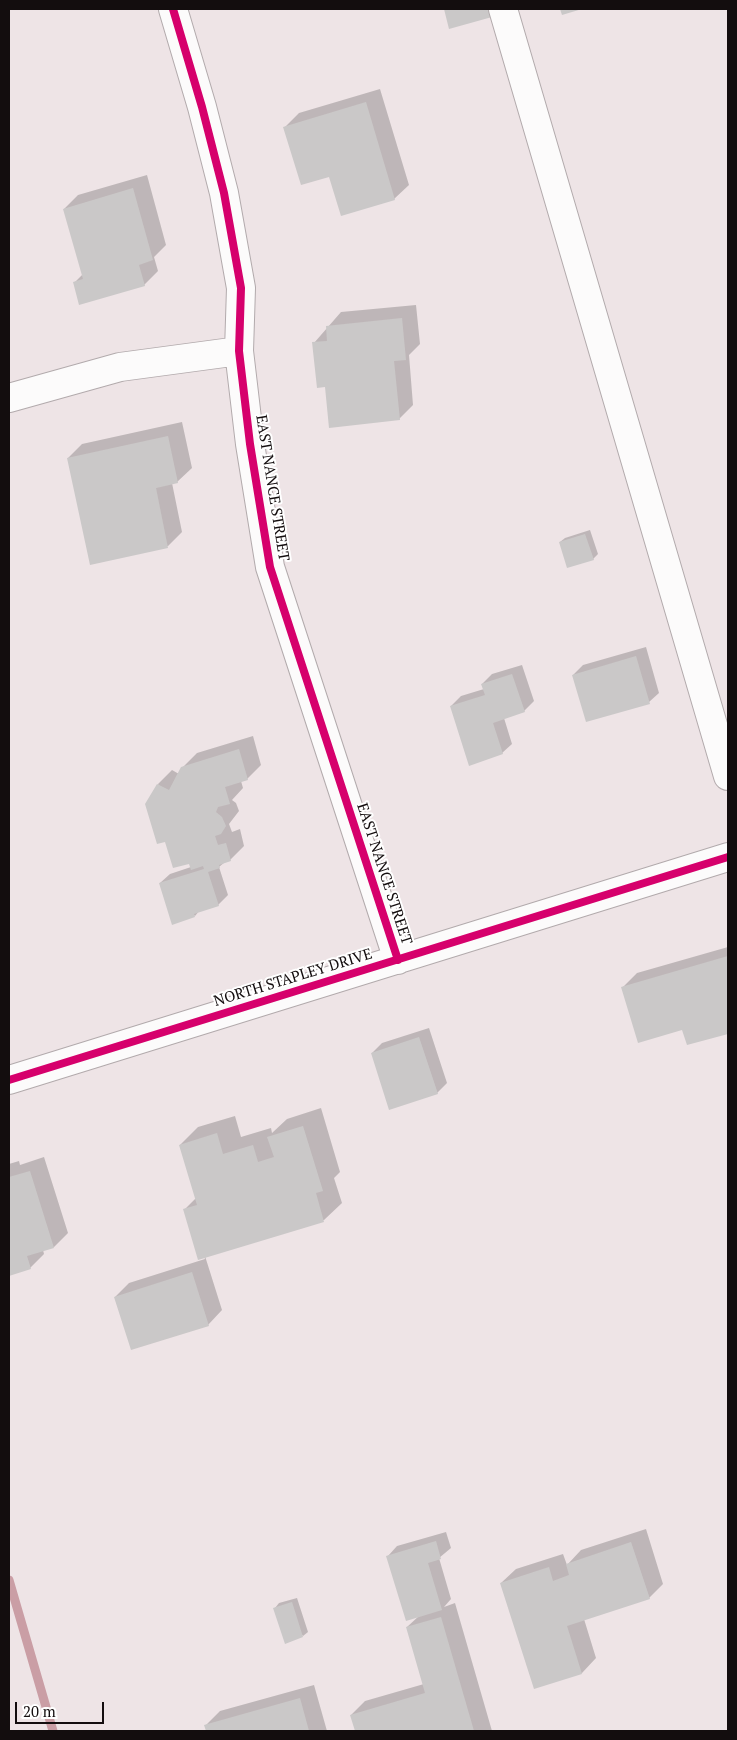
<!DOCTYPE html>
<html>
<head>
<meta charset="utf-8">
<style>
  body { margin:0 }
  #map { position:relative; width:737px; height:1740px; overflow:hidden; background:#eee4e6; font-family:"PT Serif",serif }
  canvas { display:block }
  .frame { position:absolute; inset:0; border:10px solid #130d0e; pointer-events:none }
  .scale { position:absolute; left:15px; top:1702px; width:89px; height:22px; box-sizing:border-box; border:2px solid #130d0e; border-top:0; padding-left:6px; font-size:15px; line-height:18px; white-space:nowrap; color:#130d0e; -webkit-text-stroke:4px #fff; paint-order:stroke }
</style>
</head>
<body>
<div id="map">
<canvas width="737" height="1740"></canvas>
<div class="frame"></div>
<div class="scale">20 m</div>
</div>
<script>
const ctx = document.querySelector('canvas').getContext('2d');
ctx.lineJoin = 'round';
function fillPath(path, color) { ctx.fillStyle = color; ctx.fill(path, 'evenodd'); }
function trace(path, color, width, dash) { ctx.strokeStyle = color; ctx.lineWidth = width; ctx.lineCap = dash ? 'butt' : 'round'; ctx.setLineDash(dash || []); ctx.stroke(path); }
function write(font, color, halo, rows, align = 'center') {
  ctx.font = font + ' "PT Serif",serif'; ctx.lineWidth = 4; ctx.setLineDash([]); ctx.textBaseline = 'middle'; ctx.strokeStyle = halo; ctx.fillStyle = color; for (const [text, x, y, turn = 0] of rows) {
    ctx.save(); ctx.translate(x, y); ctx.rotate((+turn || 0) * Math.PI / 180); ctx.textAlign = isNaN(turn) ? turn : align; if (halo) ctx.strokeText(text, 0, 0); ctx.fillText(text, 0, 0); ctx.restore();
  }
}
const shadow = new Path2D(`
  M380,89L409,185L394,199L285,127L299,113Z
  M147,175L166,245L154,257L158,271L144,285L74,283L83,274L64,209L78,195Z
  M416,305L420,344L409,355L413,405L399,419L326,386L314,343L341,312Z
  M182,422L192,468L177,482L172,483L182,532L168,546L91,564L68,458L82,444Z
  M590,530L598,554L593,559L560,542L565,538Z
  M646,647L659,693L649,702L573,675L583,665Z
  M522,665L534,701L524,711L504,718L512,744L502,753L451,706L461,696L484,689L482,684L492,674Z
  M253,736L261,765L247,779L241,781L243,788L232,800L236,803L239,811L229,824L232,832L240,829L244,846L230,860L225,862L219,867L228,895L218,905L200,910L195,916L160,883L170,874L191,867L158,784L172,770L179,774L182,768L197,753Z
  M728,947V1032L688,1044L683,1029L623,987L637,973Z
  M429,1028L447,1083L437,1093L372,1053L382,1043Z
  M321,1108L340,1172L334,1178L342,1203L324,1220L205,1256L222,1310L208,1325L115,1297L129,1283L205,1259L185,1209L196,1198L180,1145L198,1127L235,1116L241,1137L271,1128L272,1133L287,1119Z
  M44,1157L68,1233L54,1247L43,1250L44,1254L30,1268L9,1275V1164L19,1161L20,1165Z
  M646,1529L663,1584L649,1598L584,1619L596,1658L582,1673L535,1687L501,1583L516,1569L563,1554L567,1565L581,1550Z
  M446,1532L451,1548L439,1558L451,1599L444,1607L455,1603L492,1731H356L351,1715L365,1701L424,1684L407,1627L420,1615L388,1556L397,1546Z
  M297,1598L308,1632L303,1636L275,1608L279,1603Z
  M314,1685L327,1731H207L206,1725L220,1711Z`);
const stream = new Path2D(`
  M9,1580L53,1731`);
const building = new Path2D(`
  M444,9H490L492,17L449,29Z
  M560,9H582L562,15Z
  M366,102L395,200L341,216L329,177L301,185L283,127Z
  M133,188L153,260L139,265L145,286L79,305L73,282L83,279L63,209Z
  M402,318L406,360L394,361L400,420L329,428L325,387L317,388L312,342L327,341L326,326Z
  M168,436L178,483L156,488L168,548L90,565L67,458Z
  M585,534L594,560L567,568L559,542Z
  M636,656L650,704L586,722L572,675Z
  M512,674L525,712L493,723L503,754L469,766L450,706L485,695L481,684Z
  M239,749L248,780L225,787L230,804L218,807L216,812L222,817L226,826L221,834L215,836L218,845L226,843L231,861L219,865L220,868L208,872L219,906L194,914L195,917L172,925L159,883L204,869L203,866L191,870L189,864L173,868L165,842L157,844L145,804L157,784L169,790L181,767Z
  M728,956V1034L687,1045L682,1030L638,1043L621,987Z
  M419,1037L438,1094L389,1110L371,1053Z
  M303,1126L323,1191L316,1193L324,1222L198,1260L183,1209L197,1205L179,1145L217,1133L223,1154L253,1145L258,1162L274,1157L267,1137Z
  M30,1171L54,1248L27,1256L31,1269L9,1276V1177Z
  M192,1272L209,1326L131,1350L114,1297Z
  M436,1541L441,1559L428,1563L442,1610L406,1621L386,1556Z
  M631,1542L650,1599L567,1626L582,1674L534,1689L500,1583L549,1567L553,1581L569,1575L566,1564Z
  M292,1602L303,1637L285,1644L273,1608Z
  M441,1617L474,1731H355L350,1715L425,1693L406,1627Z
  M300,1698L309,1731H206L204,1725Z`);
const minor = new Path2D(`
  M173,9L202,107L224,193L241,288L239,351L250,444L270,567L398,960
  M503,9L728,776
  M9,398L120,367L239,351
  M9,1080L728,857`);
const cycleway = new Path2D(`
  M173,9L202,107L224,193L241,288L239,351L250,444L270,567L398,960
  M9,1080L728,857`);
const streetNames = [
  ["EAST NANCE STREET",272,488,81],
  ["EAST NANCE STREET",384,874,72],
  ["NORTH STAPLEY DRIVE",293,978,-17]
];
fillPath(shadow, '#0003');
trace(stream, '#ca9ea5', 9);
fillPath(building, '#cac8c8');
trace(minor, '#b2aaac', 30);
trace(minor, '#fcfbfb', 28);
trace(cycleway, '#d6006c', 8);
write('15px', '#130d0e', '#fff', streetNames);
</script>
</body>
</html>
